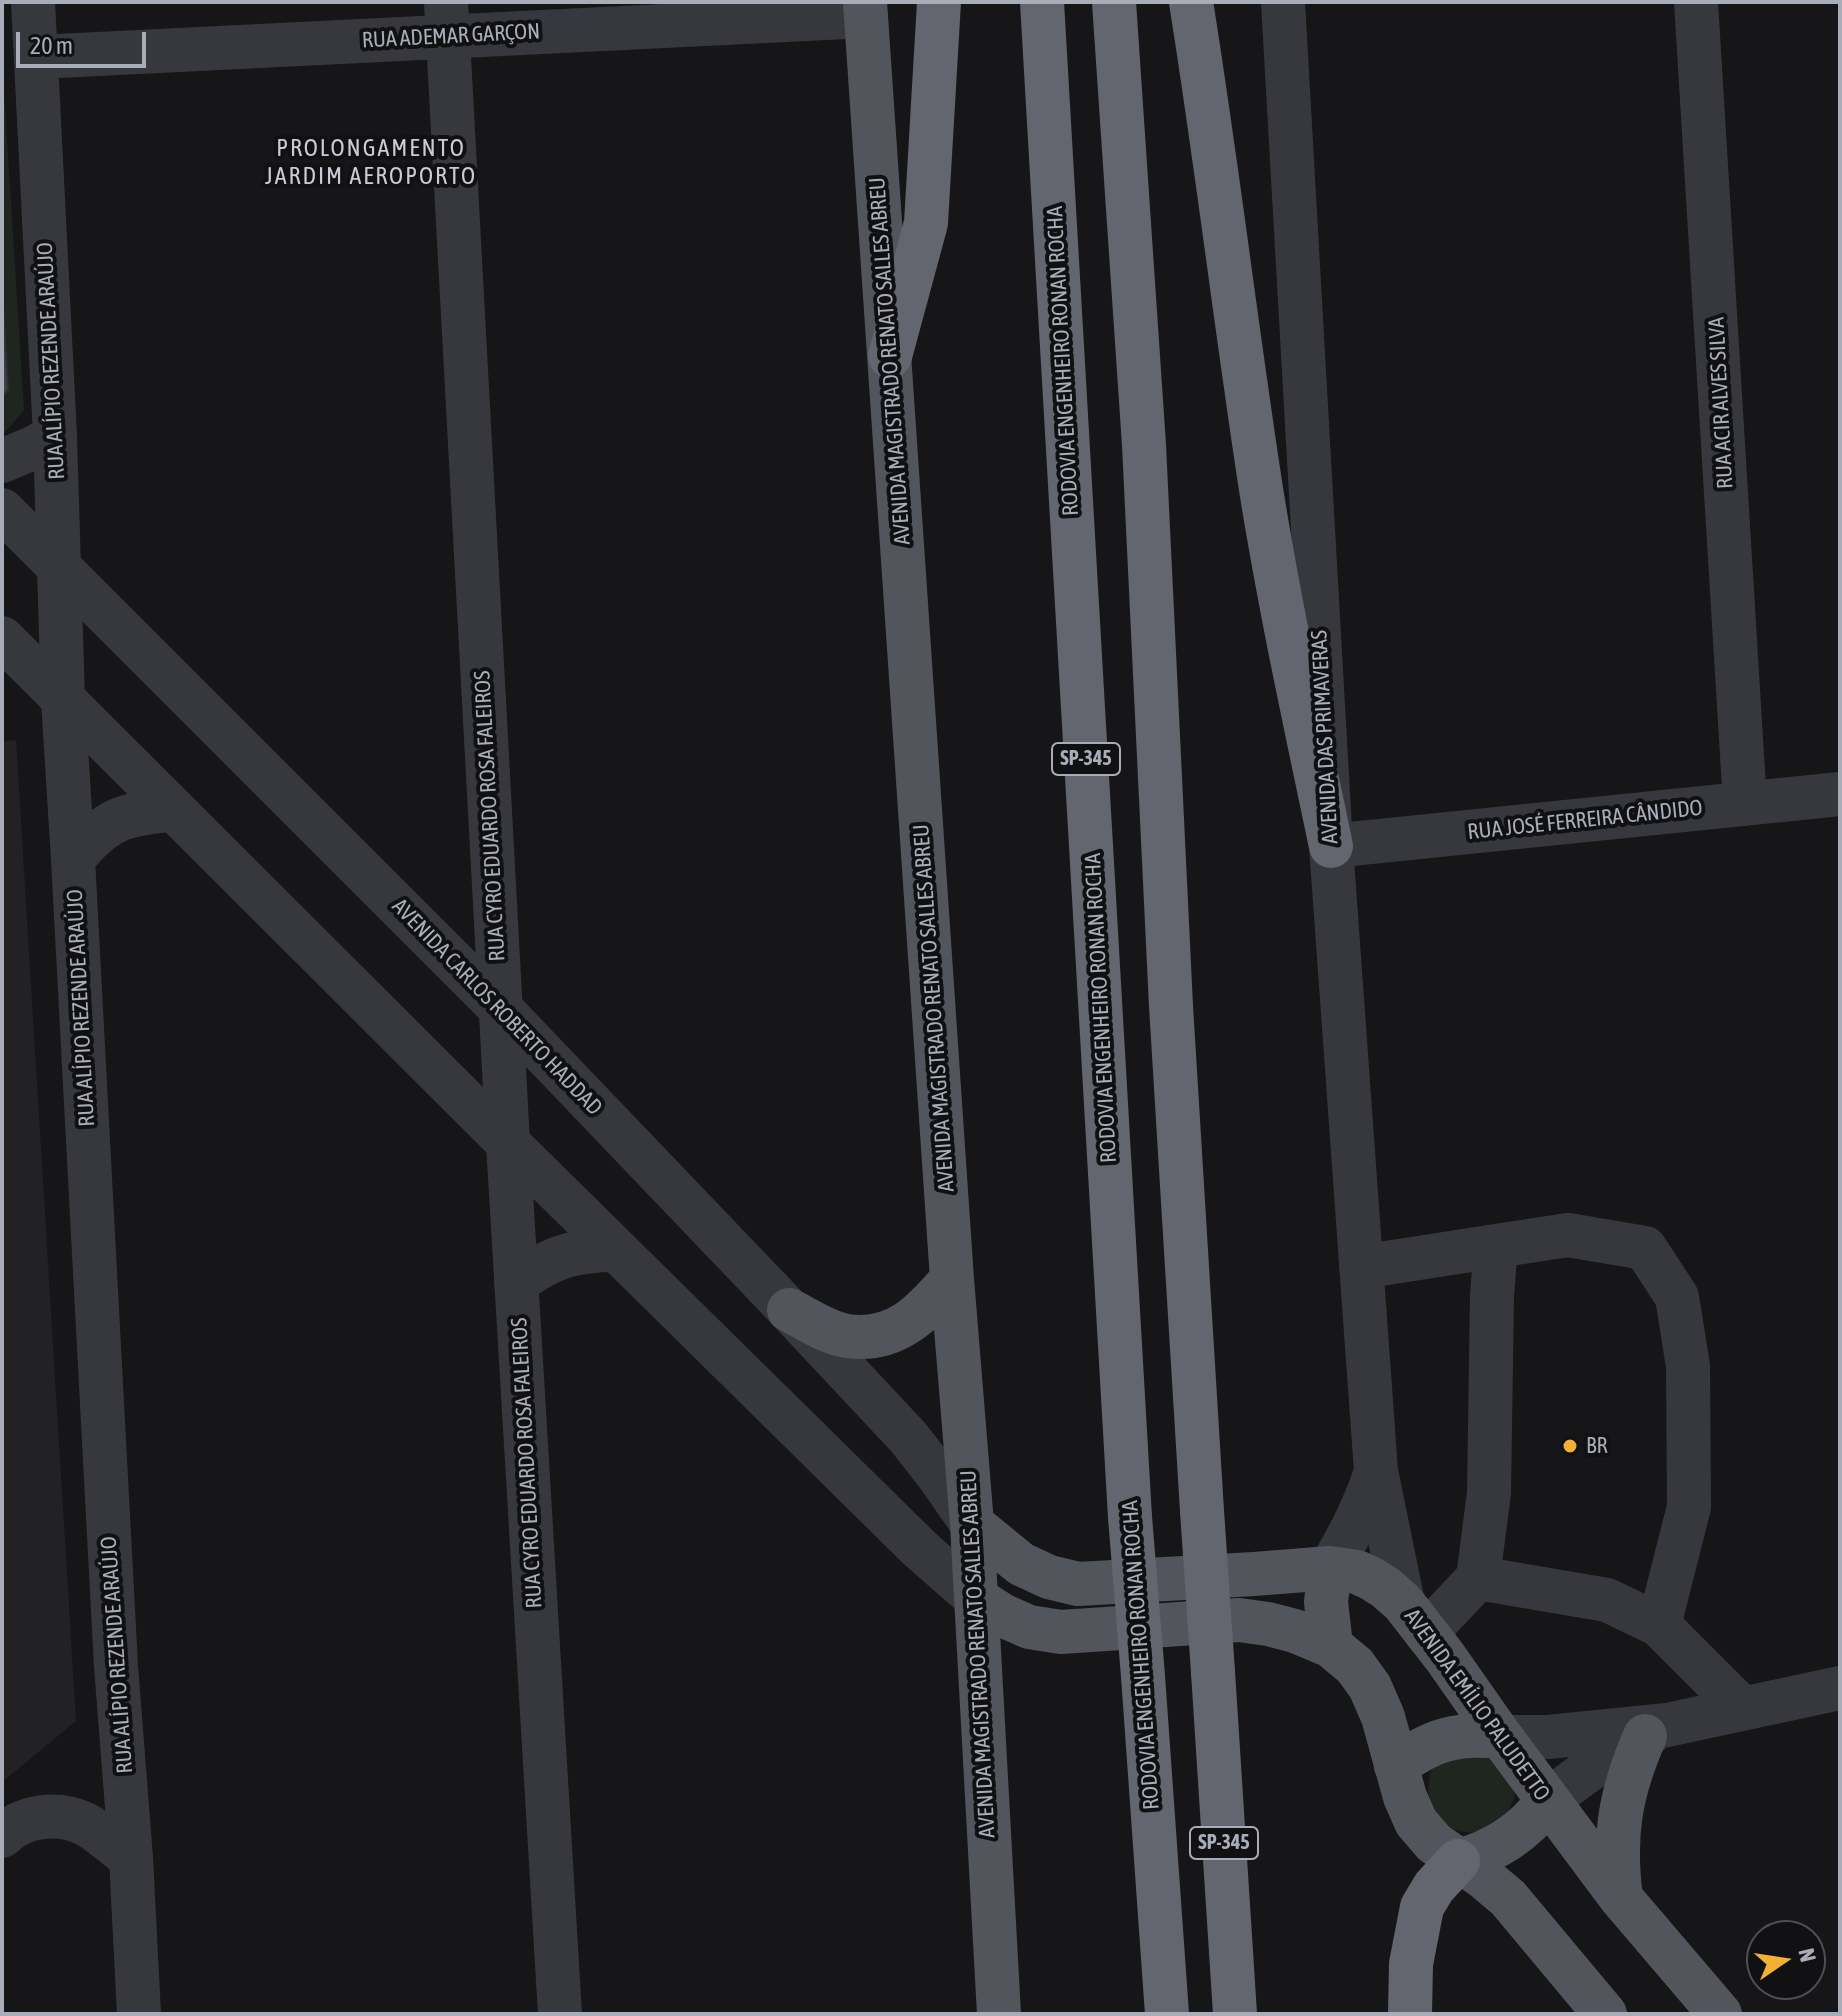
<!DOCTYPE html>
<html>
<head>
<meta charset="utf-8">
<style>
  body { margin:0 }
  #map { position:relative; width:1842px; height:2016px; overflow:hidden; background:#161618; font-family:"Asap Condensed",sans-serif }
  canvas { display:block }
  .frame { position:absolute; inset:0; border:4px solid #a8adb8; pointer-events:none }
  .north { position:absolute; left:1746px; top:1920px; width:80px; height:80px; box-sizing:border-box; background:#111113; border:2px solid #4d4f55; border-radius:50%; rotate:77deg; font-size:22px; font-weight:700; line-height:32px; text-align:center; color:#a8adb8 }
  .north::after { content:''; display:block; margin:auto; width:28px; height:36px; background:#f2b134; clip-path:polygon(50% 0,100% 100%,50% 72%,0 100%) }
  .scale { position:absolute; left:16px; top:32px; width:130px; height:36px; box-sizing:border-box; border:4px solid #a8adb8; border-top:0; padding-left:10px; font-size:24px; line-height:28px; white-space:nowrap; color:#a8adb8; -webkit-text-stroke:6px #111113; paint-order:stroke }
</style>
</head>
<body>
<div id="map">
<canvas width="1842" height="2016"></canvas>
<div class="frame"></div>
<div class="north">N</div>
<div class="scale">20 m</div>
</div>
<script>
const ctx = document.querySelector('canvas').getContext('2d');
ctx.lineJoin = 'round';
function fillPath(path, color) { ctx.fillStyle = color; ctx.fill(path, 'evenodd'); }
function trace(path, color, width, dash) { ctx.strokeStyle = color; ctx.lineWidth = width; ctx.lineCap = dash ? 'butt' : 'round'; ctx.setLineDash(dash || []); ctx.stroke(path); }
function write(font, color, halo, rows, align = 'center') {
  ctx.font = font + ' "Asap Condensed",sans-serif'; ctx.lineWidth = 8; ctx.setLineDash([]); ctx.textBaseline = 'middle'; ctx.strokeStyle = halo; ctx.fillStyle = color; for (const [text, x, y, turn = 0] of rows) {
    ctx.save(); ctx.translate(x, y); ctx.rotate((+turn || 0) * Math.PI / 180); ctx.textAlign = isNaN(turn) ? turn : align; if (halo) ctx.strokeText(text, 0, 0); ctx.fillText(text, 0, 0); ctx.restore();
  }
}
const built = new Path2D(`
  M16,740L76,1721L2,1782V741Z`);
const green = new Path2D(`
  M2,59L24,410L2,436Z
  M1485,1745L1516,1788C1506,1858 1409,1841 1432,1767Z`);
const building = new Path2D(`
  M2,289L8,390L2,396Z`);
const minor = new Path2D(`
  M33,2L55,436L63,700L73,859L116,1666L131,1858L139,2014
  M446,2L508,1143L560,2014
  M1283,2L1331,846L1376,1471L1403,1603
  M1696,2L1745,804
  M37,57L866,16
  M2,461L33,448L55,436
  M2,510L501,1009L789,1310L908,1437L937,1474L972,1524
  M2,638L508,1143L920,1549L977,1599
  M1331,846L1840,794
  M73,859C105,819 125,813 174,810
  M1361,1267L1496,1246
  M516,1283C551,1257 573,1250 616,1250
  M1330,1568C1349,1537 1365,1506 1376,1471
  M1478,1578L1489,1493L1492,1295L1496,1246L1568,1235L1645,1248L1677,1297L1688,1366L1689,1507L1659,1625
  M1426,1633L1478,1578L1607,1600L1659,1625L1742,1708
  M1501,1737H1548L1667,1725L1840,1688
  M1548,1801C1580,1775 1613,1752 1650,1733
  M2,1836C23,1815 58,1811 85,1824C98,1830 118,1849 131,1858`);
const major = new Path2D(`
  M865,2L952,1279L972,1524L999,2014
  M789,1310C807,1319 827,1333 847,1336C896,1343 923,1313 952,1279
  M972,1524L1021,1564L1049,1577L1078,1584L1254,1574L1330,1568L1357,1572L1372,1579L1386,1588L1403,1603L1445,1657L1501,1737L1621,1898L1720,2014
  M1330,1568L1326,1602L1331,1646
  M977,1599L1002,1615L1029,1627L1061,1632L1239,1620L1268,1624L1295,1631L1331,1646L1355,1666L1370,1687L1383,1717L1405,1797L1416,1822L1434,1843L1483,1877L1508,1898L1605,2014
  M1396,1766C1431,1740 1457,1732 1501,1737
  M1458,1861C1496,1851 1524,1832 1548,1801
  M1621,1898C1613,1836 1620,1793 1645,1736`);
const highway = new Path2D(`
  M1042,2L1130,1517
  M1114,2L1144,445L1171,1006L1202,1511
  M1191,2C1217,164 1236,327 1261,489C1280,608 1306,727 1331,846
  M890,356L926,223L939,2
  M1213,1672L1235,2014
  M1143,1676L1167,2014
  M1410,2014L1411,1964L1422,1907L1434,1887L1458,1861`);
const highwayBridge = new Path2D(`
  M1202,1511L1213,1672
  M1130,1517L1143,1676`);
const markers = [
  [1570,1446,8,"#f2b134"]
];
const shields = [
  [1086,759,68],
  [1224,1843,68]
];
const shieldNames = [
  ["SP-345",1086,759],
  ["SP-345",1224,1843]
];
const streetNames = [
  ["RUA ADEMAR GARÇON",451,36,-3],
  ["RUA ALÍPIO REZENDE ARAÚJO",51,361,-93],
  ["AVENIDA MAGISTRADO RENATO SALLES ABREU",890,361,-94],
  ["RODOVIA ENGENHEIRO RONAN ROCHA",1063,361,-93],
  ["RUA ACIR ALVES SILVA",1721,403,-93],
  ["AVENIDA DAS PRIMAVERAS",1325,737,-93],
  ["RUA CYRO EDUARDO ROSA FALEIROS",490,816,-93],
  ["RUA JOSÉ FERREIRA CÂNDIDO",1585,820,-6],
  ["AVENIDA CARLOS ROBERTO HADDAD",497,1007,46],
  ["RUA ALÍPIO REZENDE ARAÚJO",81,1008,-93],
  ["AVENIDA MAGISTRADO RENATO SALLES ABREU",934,1008,-94],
  ["RODOVIA ENGENHEIRO RONAN ROCHA",1101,1008,-93],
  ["RUA CYRO EDUARDO ROSA FALEIROS",527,1463,-93],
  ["AVENIDA MAGISTRADO RENATO SALLES ABREU",978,1654,-93],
  ["RUA ALÍPIO REZENDE ARAÚJO",117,1655,-94],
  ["RODOVIA ENGENHEIRO RONAN ROCHA",1141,1655,-94],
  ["AVENIDA EMÍLIO PALUDETTO",1477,1705,54]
];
const poiNames = [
  ["BR",1586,1446]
];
const neighbourhoodNames = [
  ["PROLONGAMENTO",371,148],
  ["JARDIM AEROPORTO",371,176]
];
fillPath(built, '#222225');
fillPath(green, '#1e261f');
fillPath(building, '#404145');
trace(building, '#303034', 2);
trace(minor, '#37383d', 44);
trace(major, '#53555c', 44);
trace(highway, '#63666e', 44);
trace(highwayBridge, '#63666e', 44);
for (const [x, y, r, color] of markers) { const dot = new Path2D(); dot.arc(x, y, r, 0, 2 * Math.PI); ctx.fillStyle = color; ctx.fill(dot); trace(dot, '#111113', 3); }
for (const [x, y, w] of shields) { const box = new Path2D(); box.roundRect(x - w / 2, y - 16, w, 32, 6); ctx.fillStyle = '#111113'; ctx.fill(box); trace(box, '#a8adb8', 2); }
write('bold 20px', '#a8adb8', null, shieldNames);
write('22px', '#a8adb8', '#111113', streetNames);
write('22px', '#a8adb8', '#111113', poiNames, 'left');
ctx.letterSpacing = '2px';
write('24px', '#c9ccd4', '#111113', neighbourhoodNames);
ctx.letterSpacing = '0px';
</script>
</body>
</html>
